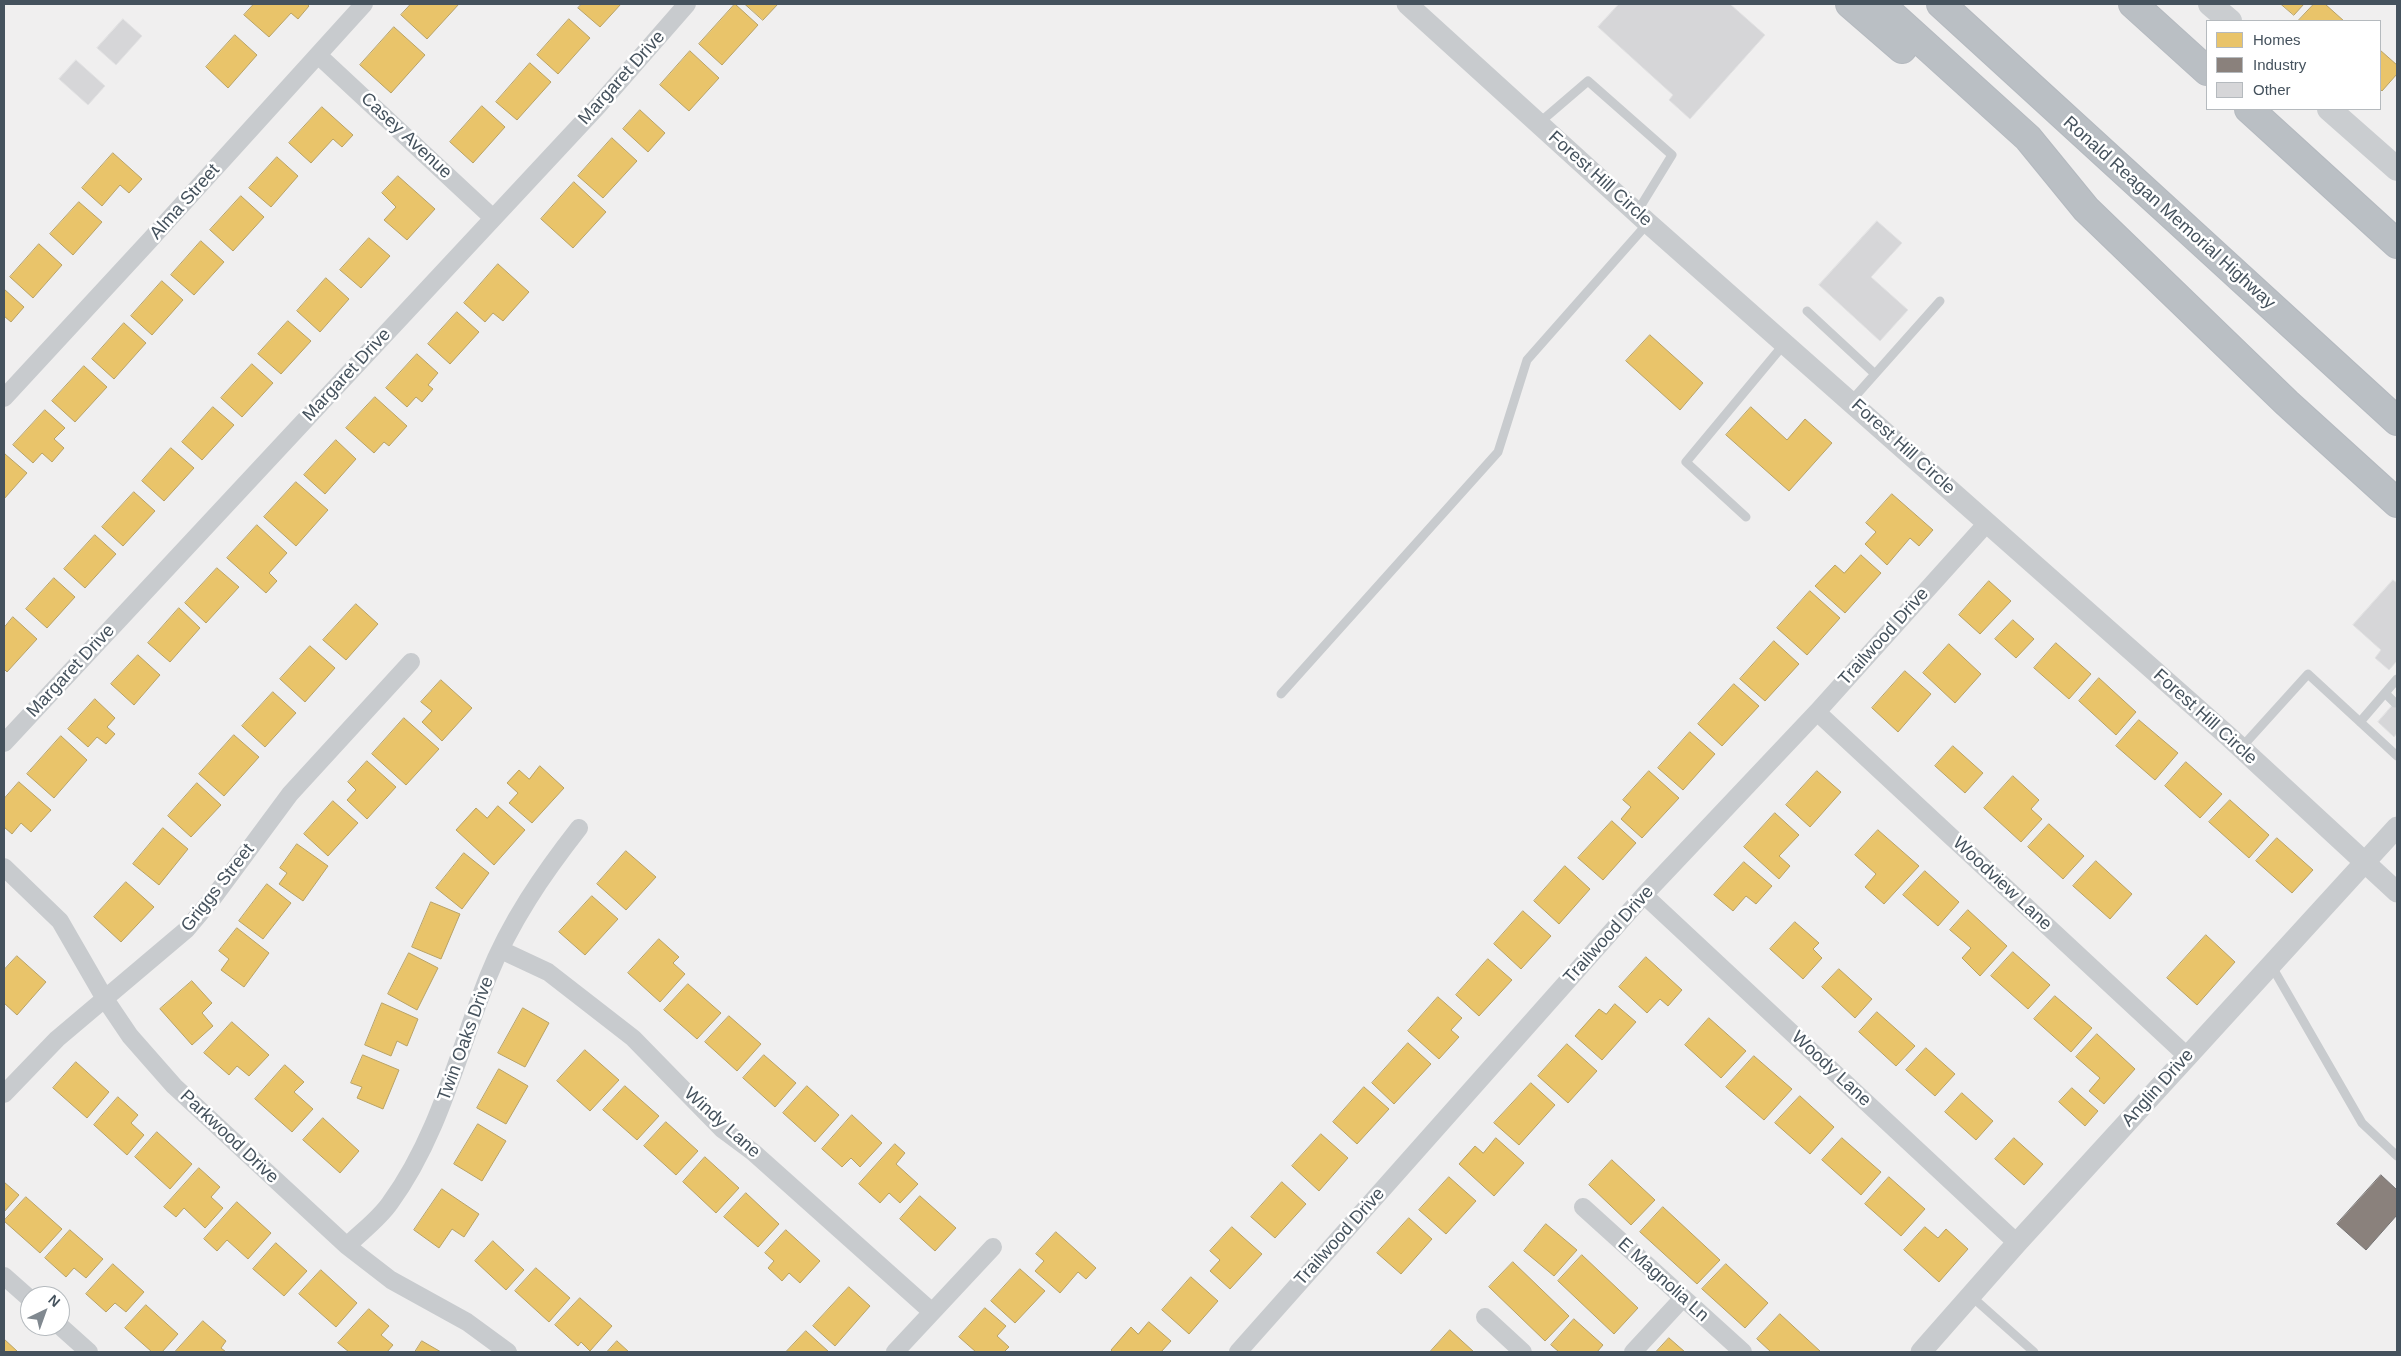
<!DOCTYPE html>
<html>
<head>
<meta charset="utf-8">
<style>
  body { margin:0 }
  #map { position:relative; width:2401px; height:1356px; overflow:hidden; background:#f0efef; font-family:Helvetica,sans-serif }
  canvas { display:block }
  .frame { position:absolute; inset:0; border:5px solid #45525d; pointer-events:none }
  .legend { position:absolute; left:2206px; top:20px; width:175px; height:90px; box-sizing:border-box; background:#fff; border:1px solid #b5babe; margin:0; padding:6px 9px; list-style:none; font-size:15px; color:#45525d }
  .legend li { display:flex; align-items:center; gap:10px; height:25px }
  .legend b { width:25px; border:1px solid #b5babe }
  .north { position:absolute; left:20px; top:1286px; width:50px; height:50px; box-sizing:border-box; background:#fff; border:1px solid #b5babe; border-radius:50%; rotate:42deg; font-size:14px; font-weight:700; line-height:20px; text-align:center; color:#45525d }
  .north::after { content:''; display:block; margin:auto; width:18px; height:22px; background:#818990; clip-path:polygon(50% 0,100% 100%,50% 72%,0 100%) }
</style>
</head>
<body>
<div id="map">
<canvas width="2401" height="1356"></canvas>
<div class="frame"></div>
<ul class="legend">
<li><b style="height:14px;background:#e9c46a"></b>Homes</li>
<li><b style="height:14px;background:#8a817c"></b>Industry</li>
<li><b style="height:14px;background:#d6d6d8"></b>Other</li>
</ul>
<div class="north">N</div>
</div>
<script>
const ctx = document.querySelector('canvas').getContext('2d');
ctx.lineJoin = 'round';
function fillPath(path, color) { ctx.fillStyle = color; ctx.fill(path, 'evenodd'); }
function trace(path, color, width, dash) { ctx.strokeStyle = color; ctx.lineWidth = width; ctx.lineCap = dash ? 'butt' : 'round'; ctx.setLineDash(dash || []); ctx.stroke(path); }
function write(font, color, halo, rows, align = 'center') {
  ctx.font = font + ' Helvetica,sans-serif'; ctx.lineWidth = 5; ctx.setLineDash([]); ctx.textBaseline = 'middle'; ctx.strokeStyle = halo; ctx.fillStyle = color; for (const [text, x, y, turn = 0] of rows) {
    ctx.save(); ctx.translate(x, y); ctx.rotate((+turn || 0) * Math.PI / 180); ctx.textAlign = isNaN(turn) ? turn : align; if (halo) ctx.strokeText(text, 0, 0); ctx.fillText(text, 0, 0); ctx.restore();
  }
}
const homes = new Path2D(`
  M254,4H307L309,6L298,19L291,13L269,37L244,15Z
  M411,4H459L427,39L401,15Z
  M582,4H621L600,27L578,8Z
  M735,4L758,25L722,65L699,44Z
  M745,4H778L763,20Z
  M2281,4H2304L2294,15Z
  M2314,4H2325L2344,21H2298Z
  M569,19L590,38L558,74L537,55Z
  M394,27L425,55L391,93L360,65Z
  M235,35L257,55L228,88L206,67Z
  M2380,50L2397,65V74L2382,91L2380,89Z
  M690,51L719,78L689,111L660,85Z
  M530,63L551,82L517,120L496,102Z
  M482,106L505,127L473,163L450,142Z
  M322,107L353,135L342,147L333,139L311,163L289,143Z
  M640,110L665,133L648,152L623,129Z
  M612,138L637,161L603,198L578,176Z
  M113,153L142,179L129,193L120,185L102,206L82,188Z
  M277,157L298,176L271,207L249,188Z
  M398,176L435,209L407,240L384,220L396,207L382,193Z
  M574,182L606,212L573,248L541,219Z
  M241,196L264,217L233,251L210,230Z
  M79,202L102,222L73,255L50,234Z
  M369,238L390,256L361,288L340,270Z
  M201,241L224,262L194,295L171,275Z
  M39,244L62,265L33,298L10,277Z
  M498,264L529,292L503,321L493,313L485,322L464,303Z
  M326,278L349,299L320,332L297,311Z
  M162,281L183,300L152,335L131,316Z
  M4,289L24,307L11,322L4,316Z
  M457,312L479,332L450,364L428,344Z
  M288,321L311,341L281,374L258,354Z
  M124,323L146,343L114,379L92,359Z
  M1650,335L1703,383L1680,410L1626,361Z
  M417,354L438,373L428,385L433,389L422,402L416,397L407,407L386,388Z
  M252,364L273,383L242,417L221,398Z
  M84,366L107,387L75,422L52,401Z
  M375,397L407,426L389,446L384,442L374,453L346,428Z
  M213,407L234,425L202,460L182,442Z
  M1751,407L1787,440L1805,419L1832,443L1789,491L1726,435Z
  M45,410L65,428L54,439L64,448L52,462L42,453L33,463L13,445Z
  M336,440L356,459L325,494L304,475Z
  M171,448L194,468L164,501L142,481Z
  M5,454L27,473L4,499V455Z
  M296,482L328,510L296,546L264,517Z
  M134,492L155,511L123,546L102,527Z
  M1892,494L1933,530L1919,546L1910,538L1887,565L1865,544L1876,532L1866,523Z
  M257,525L287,553L269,573L277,581L266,593L227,558Z
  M95,535L116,554L85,588L64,569Z
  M1861,555L1881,573L1845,613L1815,586L1835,565L1844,573Z
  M217,568L239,587L206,623L185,603Z
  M54,578L75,597L47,628L26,609Z
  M1989,581L2011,601L1980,634L1959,615Z
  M1810,591L1840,618L1807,655L1777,628Z
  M356,604L378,624L346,660L323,640Z
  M179,608L200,628L170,662L148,643Z
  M13,617L37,639L7,672L4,669V628Z
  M2013,620L2034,639L2016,658L1995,639Z
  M1774,641L1799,664L1765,701L1740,679Z
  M2056,643L2091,674L2069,699L2034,668Z
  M1949,644L1981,674L1955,703L1923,673Z
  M310,646L335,668L305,702L280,679Z
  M138,655L160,675L134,705L111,684Z
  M1905,671L1931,694L1898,732L1872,708Z
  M2099,678L2136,712L2116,735L2079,701Z
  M441,680L472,708L442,741L422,722L432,711L421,702Z
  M1734,684L1759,706L1722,746L1698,724Z
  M273,692L296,713L265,747L242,726Z
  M95,699L115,718L107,727L115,734L106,744L97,737L88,747L68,729Z
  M404,718L439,749L406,785L372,754Z
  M2139,720L2178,753L2155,780L2116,746Z
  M1690,732L1715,754L1683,790L1658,768Z
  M234,735L259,757L224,796L199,774Z
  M61,736L87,760L54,798L27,774Z
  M1953,746L1983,773L1965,793L1935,766Z
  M367,761L396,787L367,819L347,800L356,790L348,782Z
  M2186,762L2222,794L2200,818L2165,786Z
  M540,766L564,788L532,823L509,803L518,793L507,783L519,770L529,779Z
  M1649,771L1679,798L1642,838L1621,819L1631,807L1623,800Z
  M1817,771L1841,792L1810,827L1786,805Z
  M2013,776L2039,800L2031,809L2042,819L2021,842L1984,808Z
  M19,782L51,810L31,832L21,823L12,834L4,827V799Z
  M197,783L221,805L191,837L168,816Z
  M2230,800L2269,835L2249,858L2209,822Z
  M333,801L358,823L328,856L304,834Z
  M498,806L525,830L494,865L456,830L476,808L487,818Z
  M1775,813L1799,835L1779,856L1790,866L1779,879L1744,847Z
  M1612,821L1636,843L1603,880L1578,858Z
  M2049,824L2084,856L2063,879L2028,847Z
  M163,828L188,849L159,885L133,864Z
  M1878,830L1919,866L1884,904L1865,887L1876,874L1855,855Z
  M2277,838L2313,870L2292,893L2256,861Z
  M297,844L328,866L303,901L279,884L287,873L280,868Z
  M626,851L656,877L626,910L597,884Z
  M464,853L489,873L462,909L436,888Z
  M2096,861L2132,894L2110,919L2073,886Z
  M1744,862L1772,886L1756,904L1746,896L1733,911L1714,895Z
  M1565,866L1590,889L1559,924L1534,901Z
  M1925,871L1959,902L1938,926L1903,895Z
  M126,882L154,907L121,942L94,917Z
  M267,884L291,903L263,939L239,921Z
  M592,896L618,919L585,955L559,932Z
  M431,902L460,914L441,959L412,947Z
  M1968,910L2007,946L1980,976L1962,958L1971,948L1950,930Z
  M1523,911L1551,936L1521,969L1494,944Z
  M1795,922L1819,943L1813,949L1822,958L1803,979L1770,949Z
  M237,928L269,953L244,987L221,970L229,959L219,951Z
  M2206,935L2235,962L2197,1005L2167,978Z
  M659,939L679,957L673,963L685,974L660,1002L628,973Z
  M2013,952L2050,985L2028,1009L1991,976Z
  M409,953L438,968L417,1010L388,994Z
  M17,956L46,982L17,1015L4,1003V970Z
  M1646,957L1682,990L1668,1006L1660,999L1647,1013L1619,987Z
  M1488,959L1512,980L1479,1016L1456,995Z
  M1839,969L1872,999L1855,1018L1822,987Z
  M192,981L212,1003L202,1013L213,1026L192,1045L160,1009Z
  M688,984L721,1013L697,1039L664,1010Z
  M2055,996L2092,1028L2071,1052L2034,1019Z
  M1438,997L1462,1018L1451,1030L1459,1037L1439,1059L1408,1031Z
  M382,1003L418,1019L407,1046L397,1041L391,1056L365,1045Z
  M1615,1004L1636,1022L1602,1060L1575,1036L1599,1009L1606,1014Z
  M523,1008L549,1023L525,1067L498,1053Z
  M1877,1012L1915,1046L1896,1066L1859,1032Z
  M729,1016L761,1044L737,1071L705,1042Z
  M1709,1018L1746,1051L1721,1078L1685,1045Z
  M232,1022L269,1055L249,1076L237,1066L229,1075L204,1053Z
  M2097,1034L2135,1069L2104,1104L2089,1091L2100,1078L2076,1057Z
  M1408,1043L1431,1064L1394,1104L1372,1083Z
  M1567,1044L1597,1071L1568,1103L1538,1076Z
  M1926,1048L1955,1074L1935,1096L1906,1070Z
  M585,1050L619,1080L590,1111L557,1081Z
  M363,1055L399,1070L383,1109L357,1098L362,1087L351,1083Z
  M764,1055L796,1083L775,1107L743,1078Z
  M1754,1056L1792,1089L1764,1120L1726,1087Z
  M76,1062L109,1092L87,1118L53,1088Z
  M285,1065L304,1082L294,1092L313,1109L292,1132L255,1099Z
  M499,1069L528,1086L506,1124L477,1108Z
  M1531,1083L1555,1105L1519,1145L1494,1123Z
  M625,1086L659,1116L637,1140L603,1110Z
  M807,1086L839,1115L815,1142L783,1113Z
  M1364,1087L1389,1109L1357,1144L1333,1122Z
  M2072,1088L2098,1111L2085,1126L2059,1102Z
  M1962,1093L1993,1121L1976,1140L1945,1112Z
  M1800,1096L1834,1127L1810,1154L1775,1123Z
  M118,1097L138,1115L131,1123L144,1135L127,1155L94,1125Z
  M852,1115L882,1143L860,1167L851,1158L842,1167L822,1149Z
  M323,1118L359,1151L340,1173L303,1140Z
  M666,1122L698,1151L676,1175L644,1146Z
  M478,1124L506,1141L482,1181L454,1164Z
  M157,1132L192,1164L170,1189L135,1157Z
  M1321,1134L1348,1158L1319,1191L1292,1166Z
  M1496,1138L1524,1163L1494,1196L1459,1164L1475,1146L1483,1153Z
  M1842,1138L1881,1172L1861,1195L1822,1160Z
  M2014,1138L2043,1164L2024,1185L1995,1159Z
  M895,1144L905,1153L896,1164L918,1184L900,1203L889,1193L880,1203L859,1184Z
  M705,1157L739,1188L716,1213L683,1182Z
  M1612,1160L1655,1200L1631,1225L1589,1185Z
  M199,1168L220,1187L211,1197L223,1208L205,1228L184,1208L176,1217L164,1207Z
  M1449,1177L1476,1201L1446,1234L1419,1210Z
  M1889,1177L1925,1209L1901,1236L1865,1204Z
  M4,1182L19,1195L4,1212Z
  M1282,1182L1306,1204L1275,1238L1251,1217Z
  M442,1189L479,1214L464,1237L452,1229L439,1248L414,1230Z
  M746,1193L779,1224L758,1247L724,1217Z
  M920,1196L956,1228L935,1251L900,1219Z
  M26,1197L62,1229L40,1253L4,1221Z
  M237,1202L271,1233L248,1259L227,1240L217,1251L204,1239Z
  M1663,1207L1720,1260L1697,1284L1640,1232Z
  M1409,1218L1432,1239L1401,1274L1377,1253Z
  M1546,1224L1577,1250L1554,1276L1524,1251Z
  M1232,1227L1262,1254L1230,1289L1210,1271L1220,1260L1210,1251Z
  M1925,1227L1938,1238L1946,1229L1968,1249L1939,1282L1904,1250Z
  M70,1230L103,1259L86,1278L74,1268L66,1277L45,1258Z
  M786,1230L820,1261L800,1283L789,1273L782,1281L768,1268L774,1261L765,1253Z
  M1056,1232L1096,1268L1086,1279L1078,1272L1060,1293L1035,1271L1044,1261L1036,1254Z
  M493,1241L524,1270L506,1290L475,1261Z
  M276,1243L307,1271L284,1296L253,1269Z
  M1582,1255L1638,1308L1614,1334L1558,1281Z
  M1513,1262L1569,1316L1545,1341L1489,1287Z
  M113,1264L144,1292L126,1312L115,1303L106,1312L86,1294Z
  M1726,1264L1768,1303L1745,1328L1702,1289Z
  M536,1268L570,1298L549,1322L515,1291Z
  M1020,1269L1045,1291L1015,1323L991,1301Z
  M321,1270L357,1303L336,1327L299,1294Z
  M1191,1277L1218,1301L1189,1334L1162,1310Z
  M849,1287L870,1306L835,1346L813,1326Z
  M580,1298L612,1326L590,1351L581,1342L578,1346L555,1325Z
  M146,1305L178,1334L162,1352H152L125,1328Z
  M985,1308L1006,1326L997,1336L1009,1347L1004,1352H976L959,1337Z
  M369,1309L389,1326L381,1335L393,1345L387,1352H349L338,1343Z
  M1780,1314L1821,1352H1771L1757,1339Z
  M1574,1319L1603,1345L1597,1352H1559L1551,1345Z
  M203,1321L226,1341L221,1348L226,1352H175Z
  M1149,1322L1171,1341L1161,1352H1113L1111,1350L1131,1327L1138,1334Z
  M1450,1330L1474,1352H1430Z
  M806,1331L829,1352H786Z
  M1669,1338L1685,1352H1656Z
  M4,1339L17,1351L16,1352H4Z
  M422,1341L441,1352H415Z
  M617,1341L629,1352H607Z`);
const industry = new Path2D(`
  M2381,1175L2397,1190V1215L2366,1250L2337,1224Z`);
const building = new Path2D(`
  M1619,4H1730L1765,35L1690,119L1669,100L1673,95L1598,27Z
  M123,19L142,36L116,65L97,48Z
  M76,60L105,86L88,105L59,79Z
  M1877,221L1902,243L1871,277L1908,310L1880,341L1819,285Z
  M2393,580L2397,583V661L2389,670L2375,658L2381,650L2353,625Z
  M2397,700V733L2394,737L2378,722Z`);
const service = new Path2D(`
  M1539,123L1588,81L1672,155L1637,212
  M1807,311L1875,374
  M1851,401L1940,301
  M1746,517L1686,462L1785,343
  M2385,693L2395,703
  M1281,694L1498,452L1527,360L1648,223
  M2360,722L2397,679
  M2241,748L2308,674L2397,756
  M2271,965L2362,1123L2397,1156
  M1971,1296L2034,1352`);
const minor = new Path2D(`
  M318,55L493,218
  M4,398L150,240L364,4
  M1817,712L2187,1056
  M4,743L598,106L687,4
  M4,867L60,921L105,999L130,1036L174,1086L347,1246L391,1280L467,1322L508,1352
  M1644,895L2017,1243
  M501,950L548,972L633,1038L722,1129L753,1152L932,1312
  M4,1094L57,1039L186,930L213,898L290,794L411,662
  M1583,1207L1743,1352
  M347,1246C361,1232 379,1219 390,1203C439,1136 458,1052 488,977C510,922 543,874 579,828
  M4,1276L30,1299
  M1485,1317L1523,1352
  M60,1326L89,1352
  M895,1352L993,1247
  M1238,1352L1644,895L1817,712L1987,523
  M1633,1352L1683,1298`);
const tertiary = new Path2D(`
  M1407,4L1648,223L2228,736L2397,892
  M1921,1352L2017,1243L2397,827`);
const secondary = new Path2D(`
  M2210,4L2230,21
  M2329,109L2397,169`);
const motorway = new Path2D(`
  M1850,4L1902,49
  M1880,4L2028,138L2086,209L2287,403L2397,503
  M1941,4L2397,421
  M2133,4L2207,71
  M2249,109L2397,244`);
const streetNames = [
  ["Margaret Drive",622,78,-48],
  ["Casey Avenue",406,136,43],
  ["Forest Hill Circle",1600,179,42],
  ["Alma Street",185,202,-48],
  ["Ronald Reagan Memorial Highway",2169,213,42],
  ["Margaret Drive",347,375,-47],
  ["Forest Hill Circle",1903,447,42],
  ["Trailwood Drive",1884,637,-48],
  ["Margaret Drive",71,671,-47],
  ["Forest Hill Circle",2205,717,42],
  ["Woodview Lane",2002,884,43],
  ["Griggs Street",218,888,-52],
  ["Trailwood Drive",1609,935,-48],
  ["Twin Oaks Drive",466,1039,-70],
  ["Woody Lane",1831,1069,43],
  ["Anglin Drive",2158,1088,-48],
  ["Windy Lane",722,1123,42],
  ["Parkwood Drive",229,1137,43],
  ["Trailwood Drive",1340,1237,-48],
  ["E Magnolia Ln",1663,1280,42]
];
fillPath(homes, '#e9c46a');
trace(homes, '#b8a266', 1);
fillPath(industry, '#8a817c');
trace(industry, '#757373', 1);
fillPath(building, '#d6d6d8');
trace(building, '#e1e1e2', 1);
trace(motorway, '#b4b9bf', 30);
trace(service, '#c8cbce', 9);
trace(minor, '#c8cbce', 18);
trace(tertiary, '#c8cbce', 21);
trace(secondary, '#cacdd0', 24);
trace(motorway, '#babfc4', 28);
write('18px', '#45525d', '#fff', streetNames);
</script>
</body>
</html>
